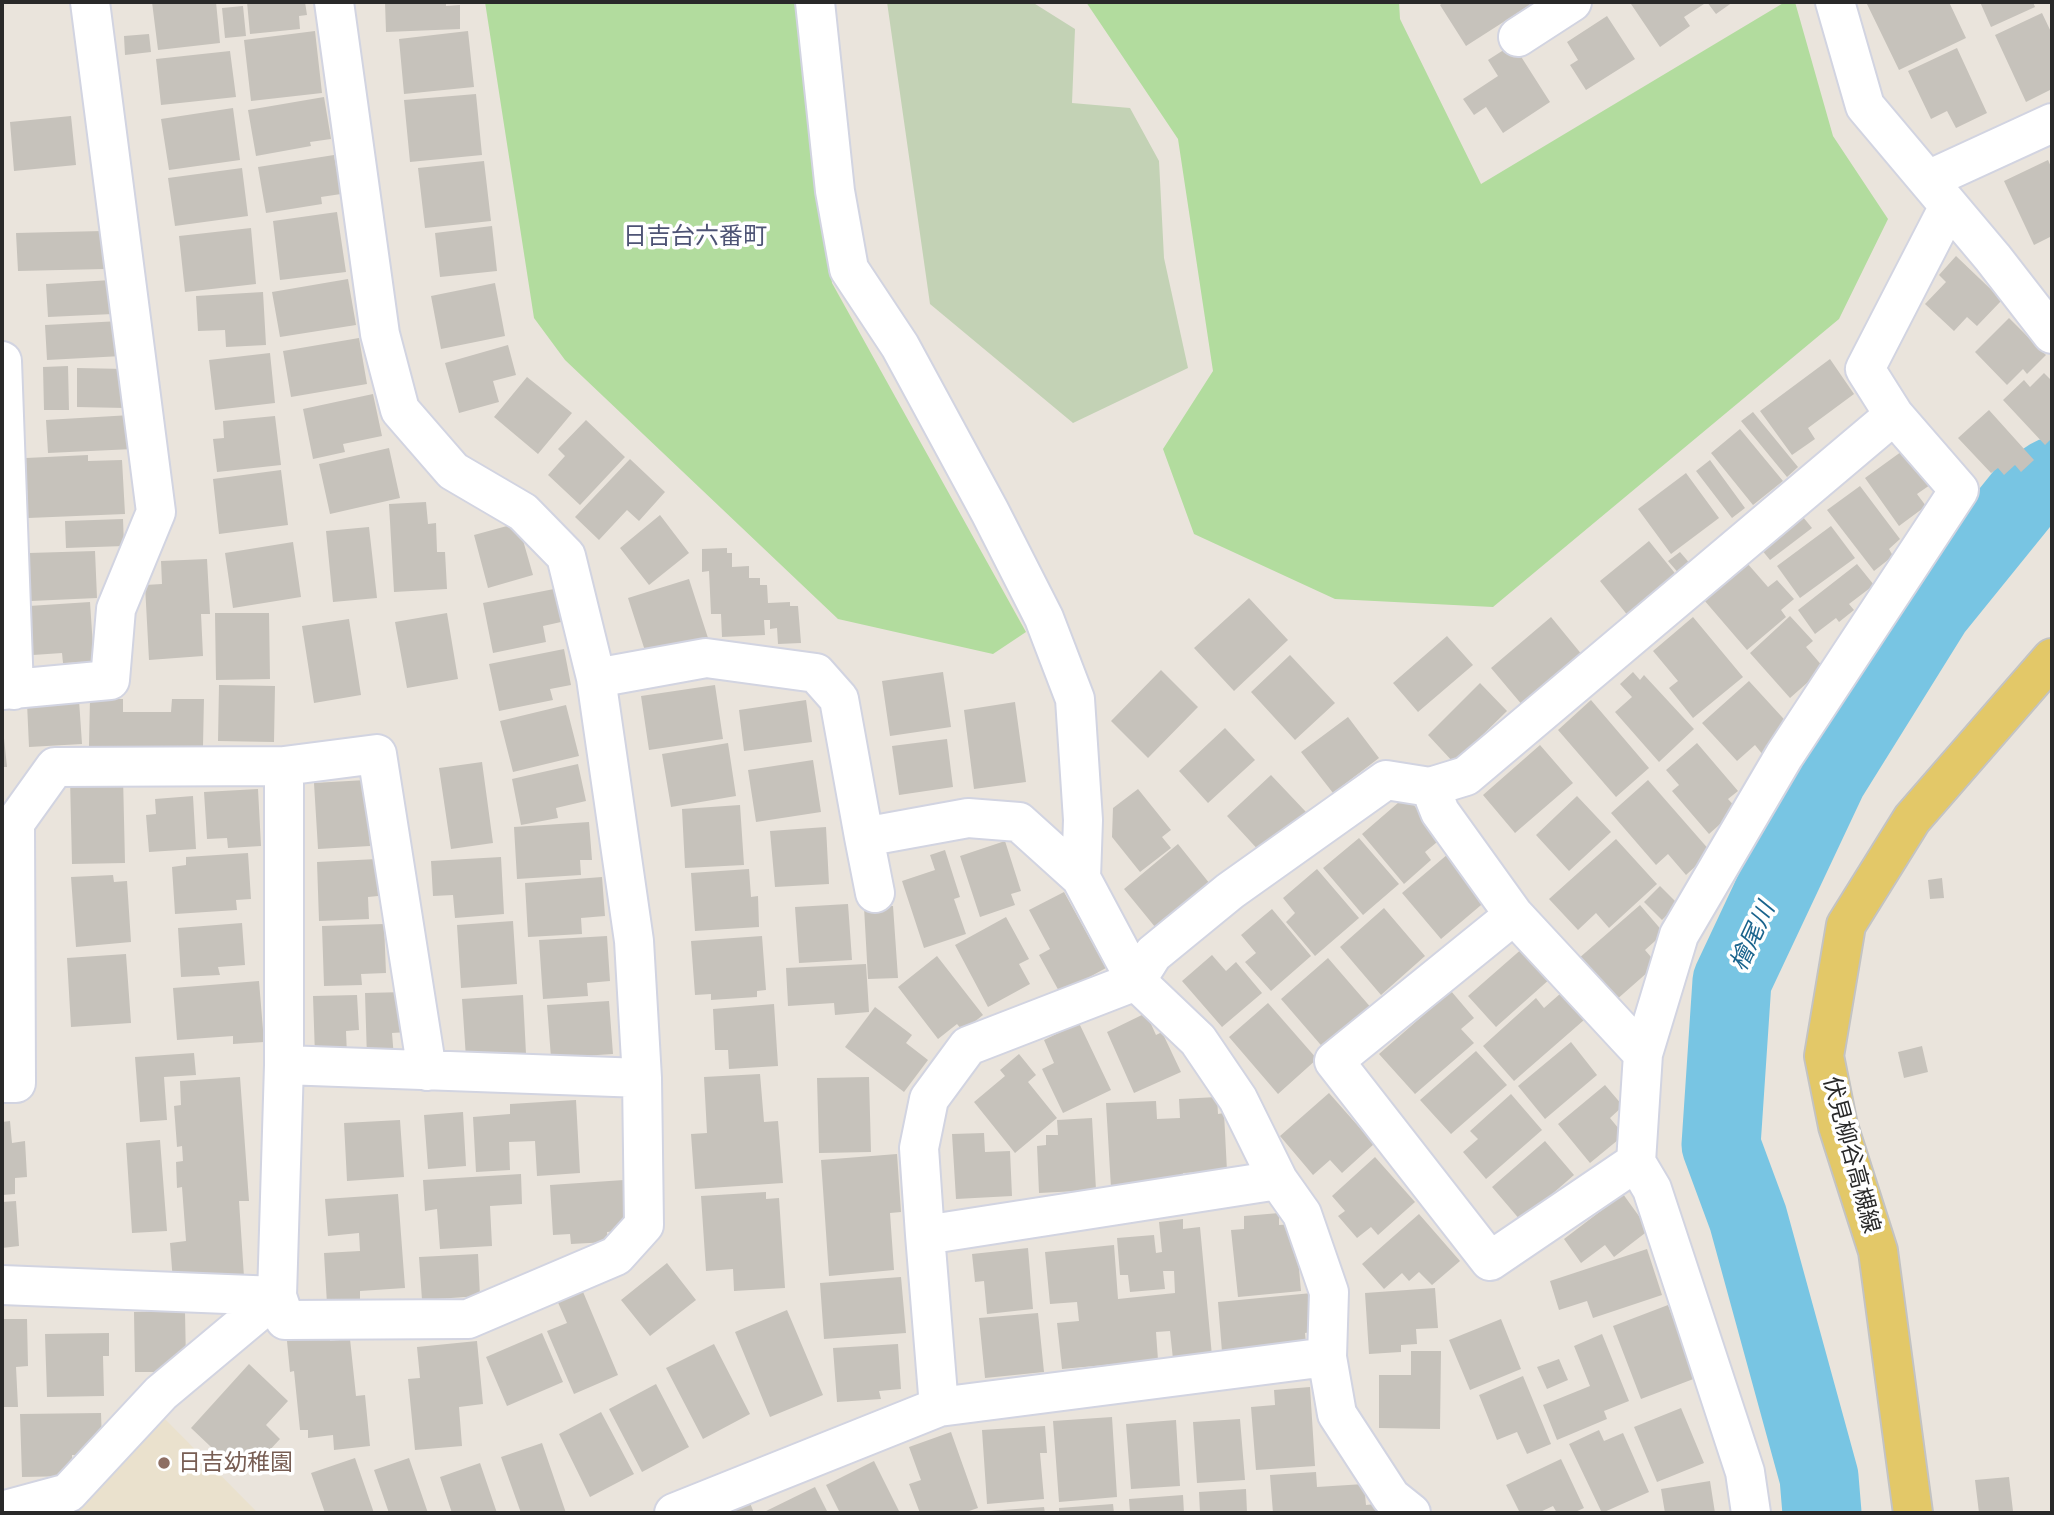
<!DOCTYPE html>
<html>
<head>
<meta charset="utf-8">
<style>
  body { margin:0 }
  #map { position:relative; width:2054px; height:1515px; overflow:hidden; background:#eae4dc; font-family:Cabin,sans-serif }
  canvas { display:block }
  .frame { position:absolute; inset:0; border:4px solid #292929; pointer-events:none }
</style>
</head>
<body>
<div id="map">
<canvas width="2054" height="1515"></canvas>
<div class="frame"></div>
</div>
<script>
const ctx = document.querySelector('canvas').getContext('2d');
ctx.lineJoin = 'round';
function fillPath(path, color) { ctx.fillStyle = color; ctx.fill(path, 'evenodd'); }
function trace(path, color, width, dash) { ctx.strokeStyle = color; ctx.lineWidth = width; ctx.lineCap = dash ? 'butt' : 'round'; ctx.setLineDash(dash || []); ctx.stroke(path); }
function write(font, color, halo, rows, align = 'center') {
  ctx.font = font + ' Cabin,"Noto Sans JP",sans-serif'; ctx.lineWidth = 7; ctx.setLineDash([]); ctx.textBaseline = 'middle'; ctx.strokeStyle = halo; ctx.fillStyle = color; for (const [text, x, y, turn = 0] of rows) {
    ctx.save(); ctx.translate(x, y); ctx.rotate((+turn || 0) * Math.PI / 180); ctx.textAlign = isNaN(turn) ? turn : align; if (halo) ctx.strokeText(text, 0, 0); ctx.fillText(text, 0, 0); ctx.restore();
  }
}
const education = new Path2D(`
  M162,1416L258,1513H62Z`);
const green = new Path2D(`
  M485,2H796L832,283L1026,632L993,654L838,619L565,360L534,318Z
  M1086,2H1399L1400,19L1481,184L1785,2H1795L1833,136L1888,219L1839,319L1493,607L1335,599L1194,534L1163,449L1213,371L1178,139Z`);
const cemetery = new Path2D(`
  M887,2H1032L1075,29L1072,103L1130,108L1159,161L1164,258L1188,368L1073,423L930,304Z`);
const river = new Path2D(`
  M1822,1513L1819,1477L1748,1218L1721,1145L1732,981L1828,777L1932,610L2025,495L2052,477`);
const building = new Path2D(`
  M152,2H216L220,43L158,50Z
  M247,2H305L307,15L299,16L300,29L250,34Z
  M385,2H446V6L460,5V29L386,32Z
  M1444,2H1528L1530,5L1466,46L1440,5Z
  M1635,2H1702L1704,4L1684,17L1690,26L1660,47L1631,4Z
  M1707,2H1733L1716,14Z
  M1866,2H1949L1966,38L1899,70Z
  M1980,2H2033L2035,7L1991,27Z
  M243,6L246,36L225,38L222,8Z
  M2042,13L2052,34V89L2026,102L1995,35Z
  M1607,16L1635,59L1586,90L1570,65L1578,60L1567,42Z
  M315,31L322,93L251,101L244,40Z
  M468,31L474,87L404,94L399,39Z
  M149,34L151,52L125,55L124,36Z
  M1513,44L1550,102L1503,133L1486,107L1474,115L1463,99L1498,76L1488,60Z
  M1957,48L1987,113L1956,128L1947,111L1931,119L1908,71Z
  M230,51L236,97L161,105L156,59Z
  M476,94L482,155L410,162L404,100Z
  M324,97L331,139L310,142L311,146L256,156L248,110Z
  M233,108L240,160L169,170L161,119Z
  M71,116L76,165L14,171L10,122Z
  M334,155L341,194L321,197L322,204L266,213L258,167Z
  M2048,160L2052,169V236L2034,245L2004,181Z
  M484,161L491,221L425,228L418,168Z
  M242,168L248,216L175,226L168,178Z
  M337,212L346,272L280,280L273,221Z
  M492,226L497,271L440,277L435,233Z
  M251,228L256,284L185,292L179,236Z
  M103,231L104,269L18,271L16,233Z
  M1956,256L2002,300L1977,326L1967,317L1954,331L1925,304L1946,282L1939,275Z
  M348,279L356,325L280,337L272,292Z
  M111,280L113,314L48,317L46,284Z
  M495,283L505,336L441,349L431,296Z
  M263,292L266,345L226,347L225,330L198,331L196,296Z
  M2009,318L2046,355L2027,374L2023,369L2007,385L1975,352Z
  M120,321L122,356L47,360L45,325Z
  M359,338L367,384L291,397L283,351Z
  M508,345L516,375L493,381L499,402L459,413L445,363Z
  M270,353L275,403L215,410L209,360Z
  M1830,359L1854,394L1808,428L1815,439L1792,455L1760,411Z
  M68,366L69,410H44L43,367Z
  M77,368L125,369V408L77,407Z
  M2044,373L2052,381V438L2045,445L2003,400L2024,380L2030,387Z
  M527,377L572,413L538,454L494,417Z
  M373,394L382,436L343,444L345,452L313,459L303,409Z
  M1989,410L2034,460L2021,472L2015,465L2004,475L1998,468L1991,473L1958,438Z
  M1753,412L1798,467L1787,477L1741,421Z
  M131,415L133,449L48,453L46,420Z
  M275,416L281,465L217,472L213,439L224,438L223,421Z
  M586,420L625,457L580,505L548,475L565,456L558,449Z
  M1740,429L1783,481L1753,505L1711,453Z
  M389,448L400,498L330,514L319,464Z
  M1905,449L1930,485L1917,494L1926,506L1899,526L1865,478Z
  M88,455V461L122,460L125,514L28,518L26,458Z
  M630,459L665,492L639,521L627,510L599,540L575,517Z
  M1710,460L1745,508L1732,518L1696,471Z
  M281,470L288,525L219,534L213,479Z
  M1686,473L1719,518L1671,554L1638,509Z
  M1860,486L1900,539L1889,549L1893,556L1874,571L1827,510Z
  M426,502L428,524L436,523L437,552H445L447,589L394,592L389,504Z
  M660,515L689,553L649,585L620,548Z
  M1803,517L1812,528L1770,560L1761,549Z
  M123,519L124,546L66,548L65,521Z
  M518,523L533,575L488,588L474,535Z
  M1831,526L1855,558L1800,598L1777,566Z
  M369,527L377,598L333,602L326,531Z
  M1649,541L1678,577L1629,617L1600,581Z
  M293,542L301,597L233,608L225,553Z
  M727,548V553H732V567L749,566V578H760V585H767L768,603L790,602V606H798L801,643L778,644L777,628L770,629V620H764L765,635L722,637L721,614H711L709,571L702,572V549Z
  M95,551L97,598L31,601L29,553Z
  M1680,552L1692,566L1681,576L1668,561Z
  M207,559L210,614H201L203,656L149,660L145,585L162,584L161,561Z
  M1747,563L1768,587L1777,580L1794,599L1781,610L1786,617L1747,650L1704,600Z
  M1857,564L1874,585L1849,604L1854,610L1839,622L1836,618L1815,634L1798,610Z
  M689,579L708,638L647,657L628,598Z
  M554,589L561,622L543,626L546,642L493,653L483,603Z
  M1249,598L1288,640L1234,691L1194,648Z
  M90,602L94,662L63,663L62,653L33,655L29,606Z
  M215,613H269L270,679L216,680Z
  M447,613L458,679L407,688L395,622Z
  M1790,616L1813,641L1806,647L1824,668L1790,698L1750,653Z
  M1551,617L1583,656L1523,706L1491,668Z
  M1693,617L1743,677L1693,718L1669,688L1678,681L1653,651Z
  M349,619L361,695L314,703L302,626Z
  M1447,636L1473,665L1418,712L1393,683Z
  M564,649L571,685L550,689L553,700L499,711L489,664Z
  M1290,655L1335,703L1295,740L1251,692Z
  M1161,670L1198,707L1148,758L1111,721Z
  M943,672L951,727L890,736L882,681Z
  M1633,672L1640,680L1644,675L1694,729L1659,762L1615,712L1632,697L1620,684Z
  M1749,681L1793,729L1763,755L1755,745L1737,761L1702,723Z
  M1480,683L1507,711L1454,763L1428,735Z
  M219,685L275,686L274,742L218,741Z
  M715,685L723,739L649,750L641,696Z
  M90,698L123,699V712H171L172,699H204L203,746H89Z
  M79,700L82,744L29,747L27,703Z
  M806,700L812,742L744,751L739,710Z
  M1591,700L1649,768L1616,797L1558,730Z
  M1015,702L1026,782L974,789L964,710Z
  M566,705L579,756L513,772L500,721Z
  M1348,717L1379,758L1333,793L1301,752Z
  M2,719L7,767H2Z
  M1225,728L1255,760L1208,803L1179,771Z
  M947,739L953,787L899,795L892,746Z
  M728,743L736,796L671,807L662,754Z
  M1697,743L1738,791L1728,799L1737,809L1709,834L1672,791L1679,785L1666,770Z
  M1540,745L1573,783L1515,833L1483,795Z
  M813,760L821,812L756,822L748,770Z
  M482,762L493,843L451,849L439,768Z
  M578,764L586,801L556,808L558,818L521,825L512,779Z
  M1271,775L1306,812L1262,854L1227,816Z
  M123,776L125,863L72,864L70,778Z
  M366,780L370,846L318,849L314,783Z
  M1648,780L1711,852L1686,875L1668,854L1656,865L1611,813Z
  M258,789L261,846L228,848L227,838L207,839L204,792Z
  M1138,789L1171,830L1162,837L1171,848L1140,872L1112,837L1113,808Z
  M193,796L196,849L149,852L146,815L156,814L155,799Z
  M1406,796L1442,838L1425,852L1431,860L1404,884L1362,834Z
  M1577,796L1611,832L1569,871L1536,835Z
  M740,805L744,865L685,868L682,809Z
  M589,822L592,860H580L581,875L517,879L514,827Z
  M826,827L829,884L775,887L770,831Z
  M1359,838L1399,884L1363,915L1323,868Z
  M1616,839L1657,884L1609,928L1596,913L1578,930L1549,899Z
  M1005,841L1021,891L1011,894L1015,905L980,917L960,856Z
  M1178,844L1214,889L1160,933L1124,889Z
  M945,850L960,897L954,899L966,934L924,948L902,881L935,870L930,855Z
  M248,853L251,899L236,900L237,910L175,914L172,867L186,865V857Z
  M1448,854L1487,900L1441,939L1402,893Z
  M501,857L504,914L455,918L453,895L433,896L431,861Z
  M377,859L378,896L368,897L369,919L319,921L317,862Z
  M749,869L751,897L758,896L759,927L695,931L691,873Z
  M1317,869L1359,918L1315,956L1286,922L1295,913L1283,898Z
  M113,875L114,882L127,881L131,942L76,947L71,877Z
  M602,877L605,916L581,918L582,934L528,937L525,883Z
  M1942,878L1944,898L1930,899L1928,880Z
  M1660,886L1678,904L1662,920L1644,902Z
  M1064,892L1106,968L1060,993L1039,955L1050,949L1029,910Z
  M848,904L852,960L799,963L795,907Z
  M1640,905L1664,933L1645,950L1657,964L1615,1001L1578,959Z
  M893,906L898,978L868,979L864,907Z
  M1384,908L1425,956L1381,995L1340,947Z
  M1272,909L1311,956L1271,991L1245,962L1256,953L1241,935Z
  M1006,917L1029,959L1019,964L1030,984L988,1007L955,945Z
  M513,921L517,984L461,988L457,925Z
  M242,923L245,965L218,967L220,975L181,977L178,928Z
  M384,924L386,973L361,974L362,985L324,986L322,926Z
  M607,936L610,981L587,983L588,996L543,999L539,940Z
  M762,936L766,990L757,991V997L711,1000V994L695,995L691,941Z
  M1524,947L1551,978L1496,1027L1468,996Z
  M126,954L131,1023L71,1027L67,958Z
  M1212,955L1226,971L1236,962L1262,993L1222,1027L1182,981Z
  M937,956L983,1015L963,1031L957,1024L938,1039L898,987Z
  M1328,958L1373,1010L1326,1051L1281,999Z
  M866,964L869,1012L835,1015L834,1003L788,1006L786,968Z
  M259,981L264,1042L233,1044V1036L177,1040L173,988Z
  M1451,991L1474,1018L1461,1029L1474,1043L1415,1094L1379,1054Z
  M406,992L407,1032L392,1033L394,1058L367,1059L365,993Z
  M1561,993L1584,1020L1514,1081L1483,1046L1536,998L1544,1008Z
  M357,995L359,1030L346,1031L347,1055L315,1056L313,996Z
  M523,995L526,1054L466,1058L462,999Z
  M609,1001L613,1054L551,1058L547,1005Z
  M1268,1003L1317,1059L1278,1094L1229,1037Z
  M774,1004L778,1066L729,1069L728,1050H715L713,1009Z
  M875,1007L912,1035L906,1043L928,1060L904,1092L845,1047Z
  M1146,1013L1156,1035L1162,1032L1181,1072L1134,1093L1107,1032Z
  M1079,1023L1111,1090L1063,1113L1042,1069L1054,1063L1044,1040Z
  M1571,1042L1597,1075L1545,1119L1518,1086Z
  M1922,1046L1928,1072L1904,1078L1898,1052Z
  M1476,1051L1507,1085L1451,1134L1420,1100Z
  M194,1053L196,1075L164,1077L167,1120L140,1122L135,1057Z
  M1019,1054L1036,1075L1028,1082L1057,1118L1015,1153L974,1102L1005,1076L1000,1070Z
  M760,1074L764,1122L778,1121L783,1183L695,1189L691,1134L707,1133L704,1077Z
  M240,1077L249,1201H239L244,1277L173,1282L170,1243L186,1241L182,1187L177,1188L176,1162L183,1161L182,1146L177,1147L174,1106L181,1105L180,1081Z
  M869,1077L871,1152L819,1153L817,1078Z
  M1605,1085L1623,1106L1610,1118L1624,1135L1590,1163L1558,1124Z
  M1329,1093L1374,1144L1342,1173L1330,1160L1313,1175L1280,1136Z
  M1511,1094L1542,1130L1486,1179L1463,1152L1478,1139L1470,1131Z
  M1217,1097L1218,1114L1224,1113L1227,1171L1183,1173L1184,1184L1111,1188L1106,1103L1156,1101L1157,1119L1180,1118L1179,1099Z
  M576,1100L580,1173L537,1176L535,1141L509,1142L510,1170L476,1172L473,1117L510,1114V1104Z
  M463,1112L466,1166L428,1169L424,1115Z
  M1092,1118L1096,1190L1039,1193L1037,1146L1046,1145V1135H1058L1057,1120Z
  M400,1120L404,1177L347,1181L344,1123Z
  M10,1121L12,1143L25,1141L27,1177L15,1178V1194L2,1195V1122Z
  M984,1133L985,1152L1010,1151L1012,1196L956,1199L952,1134Z
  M160,1140L167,1231L132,1233L126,1143Z
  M1545,1141L1574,1175L1521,1221L1492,1187Z
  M897,1154L901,1212L890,1213L894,1270L829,1276L821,1160Z
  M1375,1157L1415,1202L1378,1235L1371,1227L1357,1238L1338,1216L1345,1211L1332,1196Z
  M521,1174L522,1204L490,1206L492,1246L440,1249L437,1209L425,1211L423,1180Z
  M624,1180L628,1230L607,1232L608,1242L571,1244L570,1234L553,1235L550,1185Z
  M766,1192V1199L779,1198L785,1288L734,1291L733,1269L706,1271L701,1196Z
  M398,1194L405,1288L360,1291V1302L327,1304L324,1253L360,1251L359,1233L328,1236L325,1199Z
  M1623,1194L1649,1230L1614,1257L1605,1245L1581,1263L1564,1239Z
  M16,1201L19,1246L2,1248V1202Z
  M1279,1213V1225L1295,1224L1301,1291L1238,1297L1231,1230L1244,1229V1216Z
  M1419,1214L1460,1261L1432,1285L1419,1272L1409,1281L1402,1273L1384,1289L1362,1264Z
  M1183,1219V1229L1200,1227L1212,1356L1173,1359L1170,1331L1156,1332L1158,1360L1062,1369L1057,1323L1079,1321L1077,1302L1050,1304L1045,1252L1114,1245L1118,1299L1175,1293L1174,1271H1163L1165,1289L1130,1292L1128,1275H1120L1117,1238L1154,1235L1156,1253L1162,1252L1159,1222Z
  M1028,1248L1033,1309L987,1314L984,1281L975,1282L972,1254Z
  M1647,1249L1662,1295L1593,1318L1587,1301L1559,1310L1550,1281Z
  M478,1254L480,1296L422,1300L419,1257Z
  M667,1263L696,1300L650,1336L621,1300Z
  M901,1277L906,1333L824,1339L820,1283Z
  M581,1287L618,1375L574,1394L547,1331L567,1323L556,1298Z
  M1435,1288L1438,1328L1416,1329L1417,1344L1401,1345V1352L1369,1354L1365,1293Z
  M1312,1293L1316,1331L1305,1333L1306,1344L1222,1352L1218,1302Z
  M1668,1305L1696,1378L1641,1399L1613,1326Z
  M787,1310L823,1395L770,1417L735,1332Z
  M185,1311L186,1363L178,1372H135L134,1312Z
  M1038,1313L1044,1372L985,1378L979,1318Z
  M2,1319H27L28,1366L16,1367L18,1407H2Z
  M1501,1319L1521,1369L1470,1390L1449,1340Z
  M329,1327L330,1341L350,1339L356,1396L365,1395L370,1446L334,1450L333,1435L308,1438V1430H300L294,1371L290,1372L286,1331Z
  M109,1333V1356H103L104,1396L47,1397L45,1334Z
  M542,1333L563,1382L507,1406L486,1357Z
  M1602,1334L1629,1401L1604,1411L1607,1419L1557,1440L1543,1405L1590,1386L1574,1346Z
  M477,1341L483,1404L459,1407L462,1446L415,1450L408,1379L420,1378L417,1347Z
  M714,1344L750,1414L703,1439L666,1368Z
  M898,1344L901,1389L879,1391L881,1399L837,1402L833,1348Z
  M1411,1351H1441L1440,1429L1379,1428V1375H1411Z
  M1559,1359L1568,1380L1547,1389L1537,1367Z
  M249,1364L288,1401L266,1425L280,1439L254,1467L240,1453L229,1464L191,1428Z
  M1523,1376L1551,1444L1527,1454L1517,1432L1497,1440L1479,1395Z
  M656,1384L689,1447L642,1472L609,1409Z
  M1310,1387L1315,1466L1256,1470L1251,1407L1275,1405L1274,1390Z
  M1681,1408L1704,1463L1657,1482L1634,1427Z
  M601,1412L634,1474L590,1497L559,1434Z
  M101,1413L102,1443L86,1444V1455H72L73,1476L22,1477L20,1414Z
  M1112,1417L1117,1497L1059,1502L1053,1421Z
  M1240,1419L1245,1480L1197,1483L1193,1422Z
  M1176,1420L1180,1486L1131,1489L1126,1424Z
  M1045,1426L1047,1453H1040L1044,1499L987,1504L982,1430Z
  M1599,1430L1604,1441L1623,1433L1649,1492L1602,1513L1569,1444Z
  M951,1432L978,1508L963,1513H920L909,1484L921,1480L909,1447Z
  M542,1443L566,1513H521L501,1457Z
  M355,1458L374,1513H325L311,1473Z
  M409,1458L428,1513H389L374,1470Z
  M1561,1459L1584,1508L1573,1513H1557L1553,1506L1538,1513H1520L1506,1485Z
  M874,1461L900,1513H840L826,1485Z
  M480,1463L497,1513H452L440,1477Z
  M1316,1472L1317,1487L1364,1484L1366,1505L1384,1503V1513H1273L1270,1475Z
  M2009,1477L2013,1511L1979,1513L1975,1480Z
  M1710,1481L1715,1513H1665L1661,1489Z
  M815,1487L828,1513H762Z
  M1246,1489L1247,1513H1200L1199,1492Z
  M1183,1495L1184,1513H1130L1129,1499Z
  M750,1503L754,1513H721Z
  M1113,1504L1114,1513H1059V1508Z
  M1044,1507L1045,1513H989V1511Z`);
const street = new Path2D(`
  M815,2L835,191L849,269L900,346L990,512L1044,618L1075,699L1083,820L1081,878
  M1835,2L1865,106L1993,258L2052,334
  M1518,37L1572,2
  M1928,180L2052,123
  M2,361L14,690
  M596,678L706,658L816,673L839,699L864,837L968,818L1019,822L1081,878L1136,981L1198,1040L1238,1099L1278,1180L1302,1214L1329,1292L1327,1357L1337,1414L1391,1497L1411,1513
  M2,690L110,680L116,609L156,512L90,2
  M284,766L377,754L427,1071
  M1430,787L1440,812L1514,915L1334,1061L1490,1261L1636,1162
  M864,837L875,893
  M1514,915L1643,1054
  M284,1065L642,1078
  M2,1083H16L15,823L55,767L284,766V1065L277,1296L285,1320L468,1319L616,1256L644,1225L642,1078L634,941L596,678L566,556L523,512L453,471L400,410L380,334L334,2
  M925,1235L919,1148L929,1099L968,1046L1136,981L1153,954L1230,891L1386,780L1430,787L1466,776L1894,415L1865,369L1949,206
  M2,1285L277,1296
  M939,1407L925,1235L1278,1180
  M2,1511L68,1493L161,1393L277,1296
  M674,1513L939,1407L1327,1357
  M1751,1513L1745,1472L1652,1189L1636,1162L1643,1054L1679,935L1784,756L1959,490L1894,415`);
const primary = new Path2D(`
  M1913,1513L1878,1251L1838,1126L1824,1056L1846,925L1912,819L2052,658`);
const markers = [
  [164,1463,7,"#8d6e63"]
];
const streetNames = [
  ["伏見柳谷高槻線",1851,1155,75]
];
const educationNames = [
  ["日吉幼稚園",178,1463]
];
const neighbourhoodNames = [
  ["日吉台六番町",695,237]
];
const waterNames = [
  ["檜尾川",1753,937,-65]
];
fillPath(education, '#eae1cd');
fillPath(green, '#b2dc9e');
fillPath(cemetery, '#c3d2b5');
trace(river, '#78c5e3', 79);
fillPath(building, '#c6c2bb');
trace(street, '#d2d4e1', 42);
trace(primary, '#c3c3c3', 42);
trace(street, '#fff', 38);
trace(primary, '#e3c868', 38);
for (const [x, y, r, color] of markers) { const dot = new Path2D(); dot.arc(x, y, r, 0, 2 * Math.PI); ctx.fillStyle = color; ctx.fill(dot); trace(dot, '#fff', 2.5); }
write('23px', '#292929', '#fff', streetNames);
write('23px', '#785e54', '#fff', educationNames, 'left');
write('24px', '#4e5475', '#fff', neighbourhoodNames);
write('italic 24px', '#1a648d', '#fff', waterNames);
</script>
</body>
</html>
